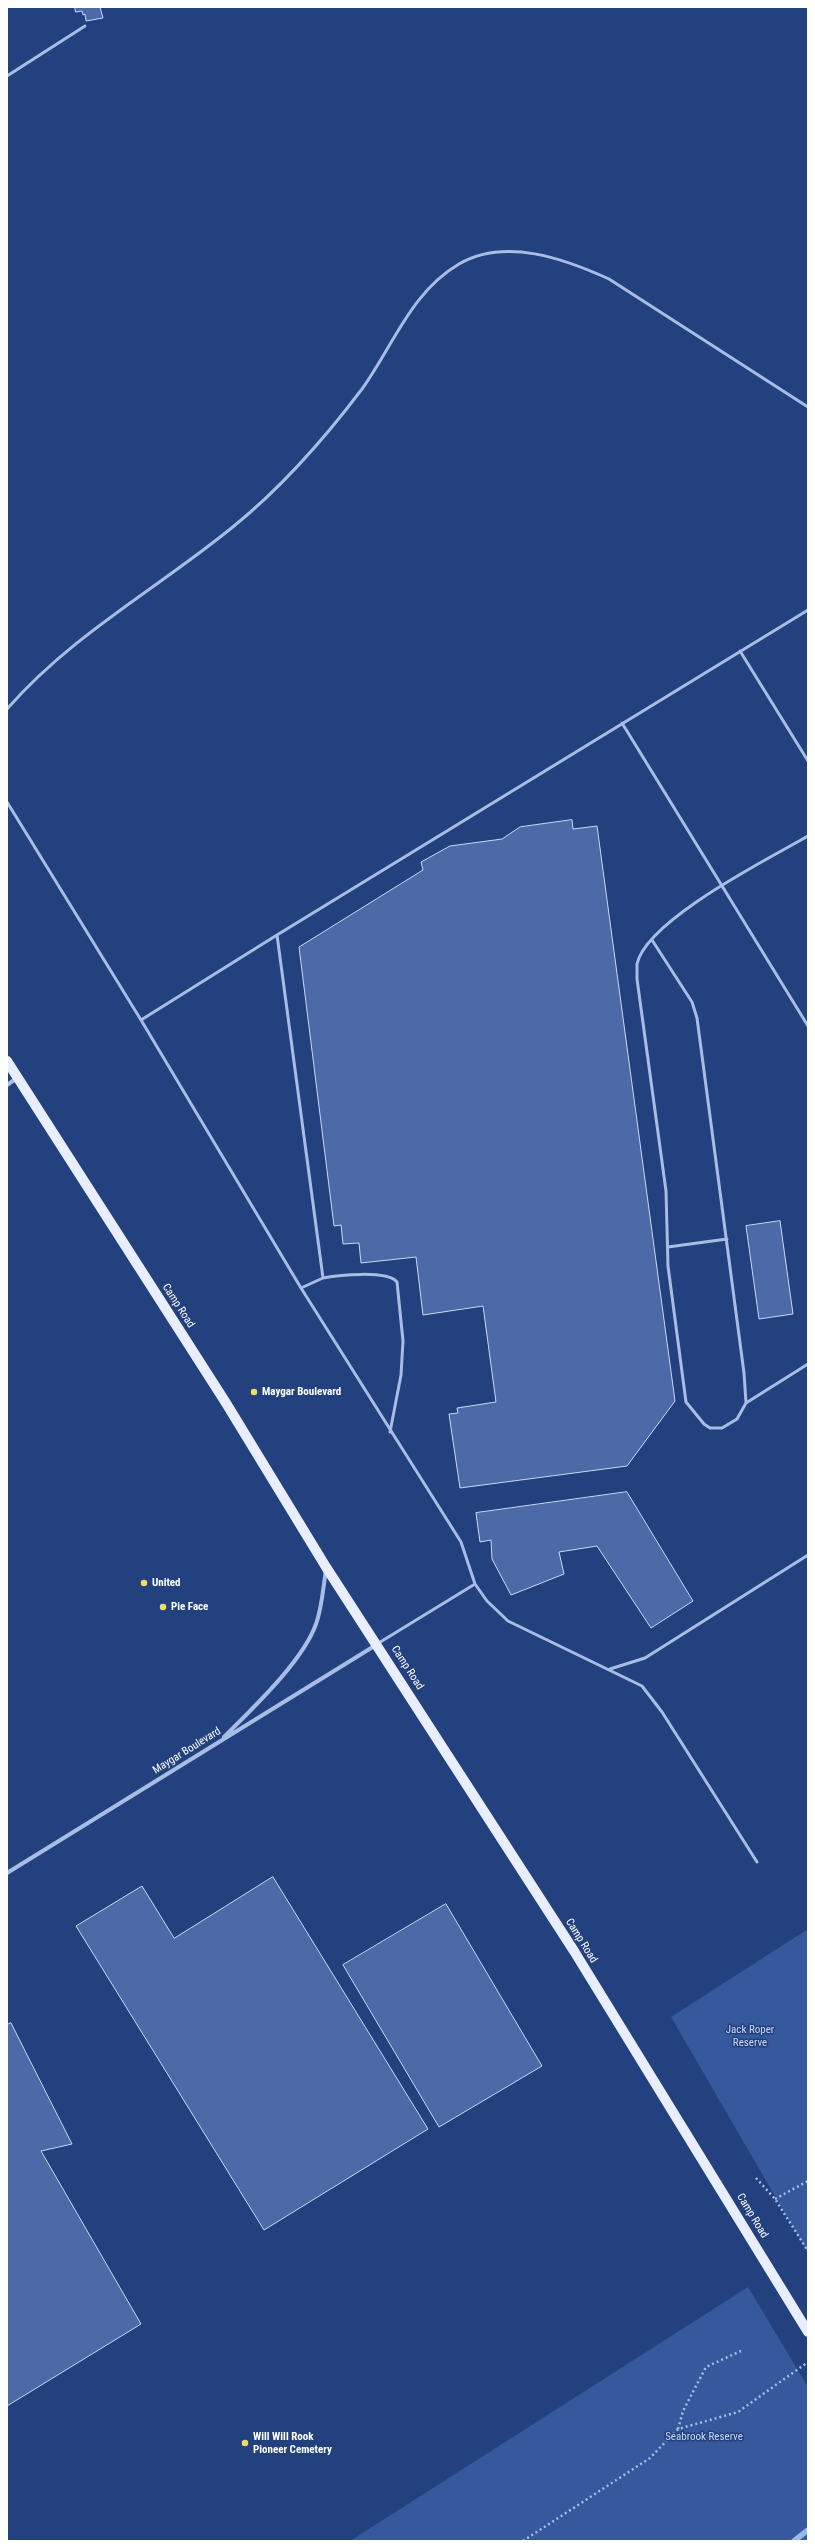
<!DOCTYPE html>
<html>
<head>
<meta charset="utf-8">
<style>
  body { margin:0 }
  #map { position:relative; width:815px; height:2548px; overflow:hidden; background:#22417e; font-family:"Roboto Condensed",sans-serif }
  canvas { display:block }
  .frame { position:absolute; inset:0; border:8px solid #fff; pointer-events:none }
</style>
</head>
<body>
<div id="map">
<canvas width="815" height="2548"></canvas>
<div class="frame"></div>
</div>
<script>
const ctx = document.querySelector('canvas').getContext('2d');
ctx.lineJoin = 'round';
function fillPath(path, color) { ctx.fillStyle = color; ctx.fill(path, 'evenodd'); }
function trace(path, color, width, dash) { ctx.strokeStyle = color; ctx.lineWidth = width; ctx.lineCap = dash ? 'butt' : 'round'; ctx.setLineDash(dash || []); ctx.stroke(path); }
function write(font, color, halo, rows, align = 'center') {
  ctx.font = font + ' "Roboto Condensed",sans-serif'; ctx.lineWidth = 3; ctx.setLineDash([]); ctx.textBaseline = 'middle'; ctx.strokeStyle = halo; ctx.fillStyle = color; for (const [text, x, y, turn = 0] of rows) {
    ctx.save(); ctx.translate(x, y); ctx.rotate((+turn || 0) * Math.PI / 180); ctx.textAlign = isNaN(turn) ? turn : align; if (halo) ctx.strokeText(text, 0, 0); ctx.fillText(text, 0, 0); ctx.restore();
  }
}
const green = new Path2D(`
  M808,1929V2253L671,2017Z
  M748,2287L808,2387V2541H350Z`);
const stream = new Path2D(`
  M794,2541L808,2530`);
const building = new Path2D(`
  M75,7H100L103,18L86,21L85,14L83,15L82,11L76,12Z
  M572,820L573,829L597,826L675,1401L627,1466L460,1488L449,1414L458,1413L457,1408L496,1402L483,1306L423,1315L416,1257L361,1263L359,1243L343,1244L341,1225L334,1226L299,947L423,870L421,862L450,846L502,839L520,827Z
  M780,1221L793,1314L759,1319L746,1226Z
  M627,1492L693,1601L651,1628L597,1546L559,1552L564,1574L511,1595L492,1559L491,1540L480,1542L476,1513Z
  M273,1877L428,2129L264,2230L76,1926L142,1886L174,1938Z
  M446,1904L542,2066L439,2127L343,1965Z
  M11,2023L72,2144L41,2151L141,2324L7,2406V2025Z`);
const path = new Path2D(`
  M756,2178L775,2199L808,2251
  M775,2199L808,2181
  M678,2429L683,2411L706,2367L741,2351
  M523,2541L650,2458L678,2429L738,2412L808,2362`);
const service = new Path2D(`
  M7,76L85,26
  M740,651L808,761
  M7,709C74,633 157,589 234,526C282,487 325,438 362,389C393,346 411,292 459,264C505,237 565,259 609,279L808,407
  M622,723L808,1026
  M7,802L141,1020
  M808,836C770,858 646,920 637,964C637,968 637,974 637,979L666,1191L668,1266L686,1402L704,1424L710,1428H722L737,1419L746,1403L808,1364
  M277,935L141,1020L301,1288
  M652,940L692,1002L697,1018L744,1373L746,1403
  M668,1247L727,1239
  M323,1278C338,1275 387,1270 397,1282L403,1341L401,1375L390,1432
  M377,1644L475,1584
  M610,1669L645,1658L808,1555
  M757,1862L662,1712L642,1686L508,1621L487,1601L475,1584L461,1542L301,1288L323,1278L277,935L808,610`);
const minor = new Path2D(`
  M7,1085L17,1078
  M224,1737C252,1709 303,1661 316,1624C322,1608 323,1588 326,1570
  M7,1873L376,1645`);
const primary = new Path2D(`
  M7,1061L226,1403L326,1567L574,1951L808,2332`);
const markers = [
  [254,1392,4,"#f2d969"],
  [144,1583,4,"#f2d969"],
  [163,1607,4,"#f2d969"],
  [245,2443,4,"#f2d969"]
];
const streetNames = [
  ["Camp Road",178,1306,57],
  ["Camp Road",407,1668,57],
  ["Maygar Boulevard",187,1751,-32],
  ["Camp Road",581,1941,58],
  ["Camp Road",752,2216,59]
];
const poiNames = [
  ["Maygar Boulevard",262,1392],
  ["United",152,1583],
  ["Pie Face",171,1607],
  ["Will Will Rook",253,2437],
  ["Pioneer Cemetery",253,2450]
];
const parkNames = [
  ["Jack Roper",750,2030],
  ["Reserve",750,2043],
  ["Seabrook Reserve",704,2437]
];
fillPath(green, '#35599c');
trace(stream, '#9bb6e7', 5.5);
fillPath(building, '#4b6aa7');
trace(building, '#cad9f5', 1);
trace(path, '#a7bde6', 2.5, [2, 3]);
trace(service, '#a7bde6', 3);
trace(minor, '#a7bde6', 4);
trace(primary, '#e8eefd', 10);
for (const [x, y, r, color] of markers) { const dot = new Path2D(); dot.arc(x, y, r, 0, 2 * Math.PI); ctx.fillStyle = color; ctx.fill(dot); trace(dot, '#22417e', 1.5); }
write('11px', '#fff', '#22417e', streetNames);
write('bold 11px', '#fff', '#22417e', poiNames, 'left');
write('11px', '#cad9f5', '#22417e', parkNames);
</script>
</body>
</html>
